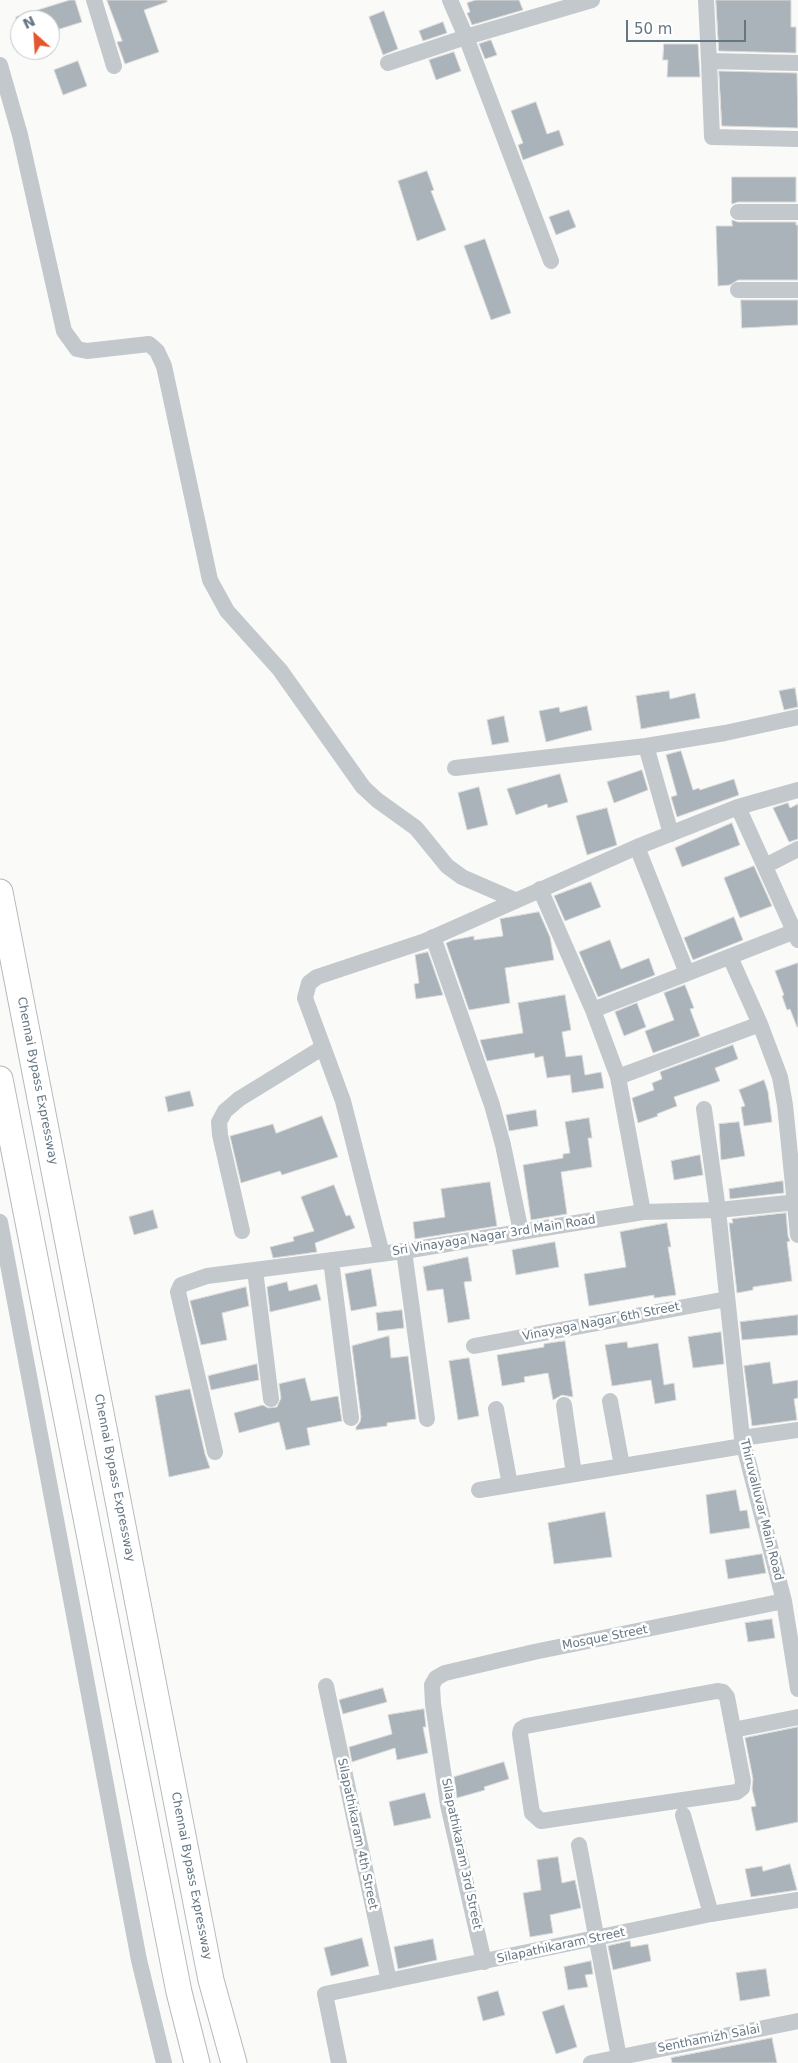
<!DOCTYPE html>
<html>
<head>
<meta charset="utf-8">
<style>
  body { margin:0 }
  #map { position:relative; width:798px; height:2063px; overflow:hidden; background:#fafaf8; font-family:"DejaVu Sans",sans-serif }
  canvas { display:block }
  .north { position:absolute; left:10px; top:10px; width:50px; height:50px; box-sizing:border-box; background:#fff; border:1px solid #c1c8cd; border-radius:50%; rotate:334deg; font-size:14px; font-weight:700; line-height:20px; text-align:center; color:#657683 }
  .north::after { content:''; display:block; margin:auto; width:18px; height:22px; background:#e4572e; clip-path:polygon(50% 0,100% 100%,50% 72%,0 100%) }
  .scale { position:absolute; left:626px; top:20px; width:120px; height:22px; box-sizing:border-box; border:2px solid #657683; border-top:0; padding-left:6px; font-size:15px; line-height:18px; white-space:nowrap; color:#657683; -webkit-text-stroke:4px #fff; paint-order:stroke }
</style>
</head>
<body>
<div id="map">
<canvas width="798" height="2063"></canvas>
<div class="north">N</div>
<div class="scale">50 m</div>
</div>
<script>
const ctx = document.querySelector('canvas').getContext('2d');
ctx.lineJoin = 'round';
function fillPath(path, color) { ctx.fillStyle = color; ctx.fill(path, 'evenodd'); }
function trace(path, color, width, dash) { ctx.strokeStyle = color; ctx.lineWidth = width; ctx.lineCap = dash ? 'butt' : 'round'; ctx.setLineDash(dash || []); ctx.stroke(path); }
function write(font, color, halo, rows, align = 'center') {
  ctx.font = font + ' "DejaVu Sans",sans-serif'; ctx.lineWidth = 5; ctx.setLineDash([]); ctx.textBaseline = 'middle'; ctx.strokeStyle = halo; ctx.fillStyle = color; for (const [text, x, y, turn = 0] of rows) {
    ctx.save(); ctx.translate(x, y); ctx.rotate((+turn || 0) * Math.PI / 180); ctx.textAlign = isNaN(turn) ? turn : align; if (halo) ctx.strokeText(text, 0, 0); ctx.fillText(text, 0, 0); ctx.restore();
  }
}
const building = new Path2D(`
  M70,0H75L82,22L50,32V20H16V17Z
  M107,0H167V2L144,10L159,52L125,64L117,42L122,41Z
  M476,0H519L523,10L472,25L467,13L470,12L467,3Z
  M716,0H791V27H796V53L719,51Z
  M384,11L398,49L383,55L369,17Z
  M443,22L447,33L423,41L419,31Z
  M491,40L497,55L485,59L479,44Z
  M664,44H698L700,77H667L668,60H663Z
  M454,52L461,71L436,80L429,60Z
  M78,61L87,86L63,95L54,70Z
  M719,71L797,73L798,128L722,126Z
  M536,102L547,134L559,130L564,145L523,160L518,145L523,143L511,111Z
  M427,171L434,190L431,191L446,230L417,241L398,181Z
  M732,177H796V202H738L732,204Z
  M569,210L576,227L556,235L549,217Z
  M732,220L738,222H796V225H798V280H738L730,285L718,286L716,226H732Z
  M485,239L511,313L491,320L464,246Z
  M741,300H798V325L742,328Z
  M795,688L798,707L784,710L779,691Z
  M669,691L670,699L695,693L700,718L641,729L636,696Z
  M587,706L592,730L546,742L539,711L559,707L560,712Z
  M504,716L509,742L492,745L487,720Z
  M681,751L693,790L699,788L700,790L734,779L739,795L677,817L671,797L677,795L666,755Z
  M642,770L648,790L614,803L607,782Z
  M560,774L568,802L548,808L547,804L516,815L507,789Z
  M479,787L488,825L467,830L458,793Z
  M788,803L790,808L798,804V839L789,842L773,808Z
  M607,808L617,845L587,855L576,816Z
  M732,823L740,845L682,867L675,848Z
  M754,866L772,906L740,918L724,878Z
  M591,882L601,907L565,921L554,896Z
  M539,912L550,937L554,960L505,968L510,1003L469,1010L446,943L453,940L474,936V940L503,936L500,919Z
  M734,917L743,940L693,960L684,938Z
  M610,940L621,969L649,958L655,975L598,997L579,952Z
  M428,952L443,995L416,999L414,984L419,983L415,955Z
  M798,963V1027H797L790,1009L787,1010L782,996L784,995L775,971Z
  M685,985L694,1008L690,1009L700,1036L653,1053L645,1031L674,1020L664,993Z
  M565,995L571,1030L562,1032L566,1057L582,1055L585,1075L601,1072L604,1088L572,1093L570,1075L547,1078L543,1056L535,1058L534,1053L487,1061L480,1040L523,1033L518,1003Z
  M637,1003L646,1027L624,1036L615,1012Z
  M733,1045L738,1059L715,1068L720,1081L674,1097L677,1106L657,1114L658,1116L638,1123L632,1098L654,1090L652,1083L662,1079L660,1072Z
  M764,1080L768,1092L772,1122L744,1126L741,1107L745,1106L739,1090Z
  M190,1091L194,1106L168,1112L165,1097Z
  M536,1110L538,1126L509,1131L506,1115Z
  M322,1116L338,1157L282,1175L280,1171L241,1183L230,1136L273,1124L276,1133Z
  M589,1118L592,1138H588L592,1167L561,1172L567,1214L531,1220L523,1165L563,1158V1154L570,1153L565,1122Z
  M739,1122L745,1156L721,1160L719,1124Z
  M700,1155L703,1175L674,1180L671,1161Z
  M783,1181L784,1193L730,1199L729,1189Z
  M490,1182L497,1226L415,1239L413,1222L445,1217L441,1189Z
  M334,1185L346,1216L350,1215L355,1228L315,1243L317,1252L273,1258L270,1247L294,1241L293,1237L314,1231L301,1197Z
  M153,1210L158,1228L134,1235L129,1217Z
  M786,1213L788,1236L790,1241L787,1242L792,1281L753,1287V1290L737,1293L729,1223H733L732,1219Z
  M667,1223L671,1247H668L676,1295L654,1298V1295L589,1306L584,1274L626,1267L620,1232Z
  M555,1242L559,1267L516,1275L512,1250Z
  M468,1257L472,1281L464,1282L470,1319L448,1323L443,1289L427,1291L423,1267Z
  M371,1269L377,1306L351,1311L345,1274Z
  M287,1282L289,1291L317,1284L321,1300L270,1312L267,1287Z
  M246,1287L249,1306L222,1313L227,1340L201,1345L190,1301Z
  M402,1310L404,1328L378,1331L376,1313Z
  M798,1315V1335L742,1340L740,1322Z
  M721,1332L724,1364L693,1368L688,1337Z
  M389,1336L391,1358L408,1356L416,1419L387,1423V1426L356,1430V1427L360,1422L361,1417L352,1346Z
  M565,1341L573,1397L562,1395L553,1400L548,1373L524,1377L525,1382L502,1386L497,1355L544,1347V1344Z
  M627,1342L628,1348L658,1343L664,1385L674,1383L676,1400L655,1404L651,1380L612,1386L605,1345Z
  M469,1358L479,1416L458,1420L449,1361Z
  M770,1362L773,1384L798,1380V1398L794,1399L797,1420L752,1426L744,1366Z
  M257,1364L259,1380L211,1390L208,1376Z
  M305,1378L311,1401L338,1396L342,1421L307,1428L310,1445L286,1450L279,1422L239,1433L234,1413L263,1405L268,1408L277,1407L281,1398L279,1384Z
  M190,1389L205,1454L210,1468L169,1477L155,1396Z
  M736,1490L740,1511L747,1510L750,1528L710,1534L706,1495Z
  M605,1512L612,1557L554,1564L548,1523Z
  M762,1554L766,1573L728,1579L725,1560Z
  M772,1619L775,1638L748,1642L745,1623Z
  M383,1688L387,1702L343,1714L339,1700Z
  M424,1709L426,1727H423L428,1753L397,1760L395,1748L352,1762L349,1747L392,1734L388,1715Z
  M798,1727V1822L756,1831L751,1807L756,1806L752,1789L753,1779L745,1738Z
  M504,1762L509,1779L484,1787L485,1790L457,1798L454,1777Z
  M425,1793L431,1818L394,1826L389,1802Z
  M558,1857L562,1883L575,1880L581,1908L550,1915L553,1933L530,1937L523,1893L541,1890L537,1860Z
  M790,1864L797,1890L751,1897L745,1869L762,1866L763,1871Z
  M362,1938L369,1966L331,1976L324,1948Z
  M433,1939L437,1960L398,1969L394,1947Z
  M630,1941L631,1947L648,1944L651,1961L613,1970L608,1946Z
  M591,1961L593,1974L585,1975L588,1987L568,1990L564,1967Z
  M766,1969L770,1996L740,2001L736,1973Z
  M498,1991L505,2015L483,2021L477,1997Z
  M564,2005L577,2047L556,2054L542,2012Z
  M772,2038L777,2063H672L671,2058Z`);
const minor = new Path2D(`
  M94,0L114,66
  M450,0L466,37L551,261
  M706,0L709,61
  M388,63L466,37L592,0
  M798,63L709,61L712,137L798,139
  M0,65L20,135L64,331L77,349L87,351L149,344L157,351L164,366L210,580L227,611L280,670L363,787L377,800L416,828L447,866L462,877L515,900
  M738,212H798
  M738,290H798
  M646,746L671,834
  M455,768L646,746L725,733L798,717
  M738,807L798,940
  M637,847L687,973
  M765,866L798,849
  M540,889L593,1010L618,1077L643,1212
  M433,937L492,1105L503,1145L521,1232
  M730,957L760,1024L780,1077L785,1105L798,1235
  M593,1010L798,930
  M618,1077L760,1024
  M704,1109L718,1210L742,1438L784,1601L798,1689
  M0,1222L139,1960L164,2063
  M242,1231L220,1135L219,1122L225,1111L239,1099L322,1048
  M404,1251L427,1419
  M382,1254L343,1101L305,998L309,983L317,977L425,941L637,847L738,807L798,790
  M331,1260L351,1418
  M255,1270L271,1399
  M474,1346L727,1299
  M610,1401L622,1466
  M564,1405L574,1474
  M496,1409L510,1485
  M742,1438L798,1430
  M215,1452L178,1292L181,1285L207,1276L404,1251L643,1212L718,1210L798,1202
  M479,1490L743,1446
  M326,1686L389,1981
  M717,1691L723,1692L727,1697L743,1781L742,1788L737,1792L541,1821L532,1813L520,1734L521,1729L526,1726Z
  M733,1730L798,1717
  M683,1815L711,1914
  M579,1845L620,2063
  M484,1962L448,1805L433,1704L432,1685L436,1678L445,1673L534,1652L784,1601
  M339,2063L325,1994L711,1914L798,1900
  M591,2063L798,2021`);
const highway = new Path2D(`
  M0,892L211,1980L234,2063
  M0,1079L179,1992L197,2063`);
const streetNames = [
  ["Chennai Bypass Expressway",37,1081,79],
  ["Sri Vinayaga Nagar 3rd Main Road",494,1236,-9],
  ["Vinayaga Nagar 6th Street",601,1322,-11],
  ["Chennai Bypass Expressway",114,1478,79],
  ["Thiruvalluvar Main Road",761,1510,76],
  ["Mosque Street",605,1638,-11],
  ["Silapathikaram 4th Street",357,1834,78],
  ["Silapathikaram 3rd Street",461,1854,78],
  ["Chennai Bypass Expressway",191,1876,79],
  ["Silapathikaram Street",561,1946,-12],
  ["Senthamizh Salai",709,2039,-11]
];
fillPath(building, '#aab3b9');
trace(building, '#dcdcda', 1);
trace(highway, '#b4b9bd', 27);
trace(minor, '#c3c8cc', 16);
trace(highway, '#fff', 25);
write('12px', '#657683', '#fff', streetNames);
</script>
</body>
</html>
